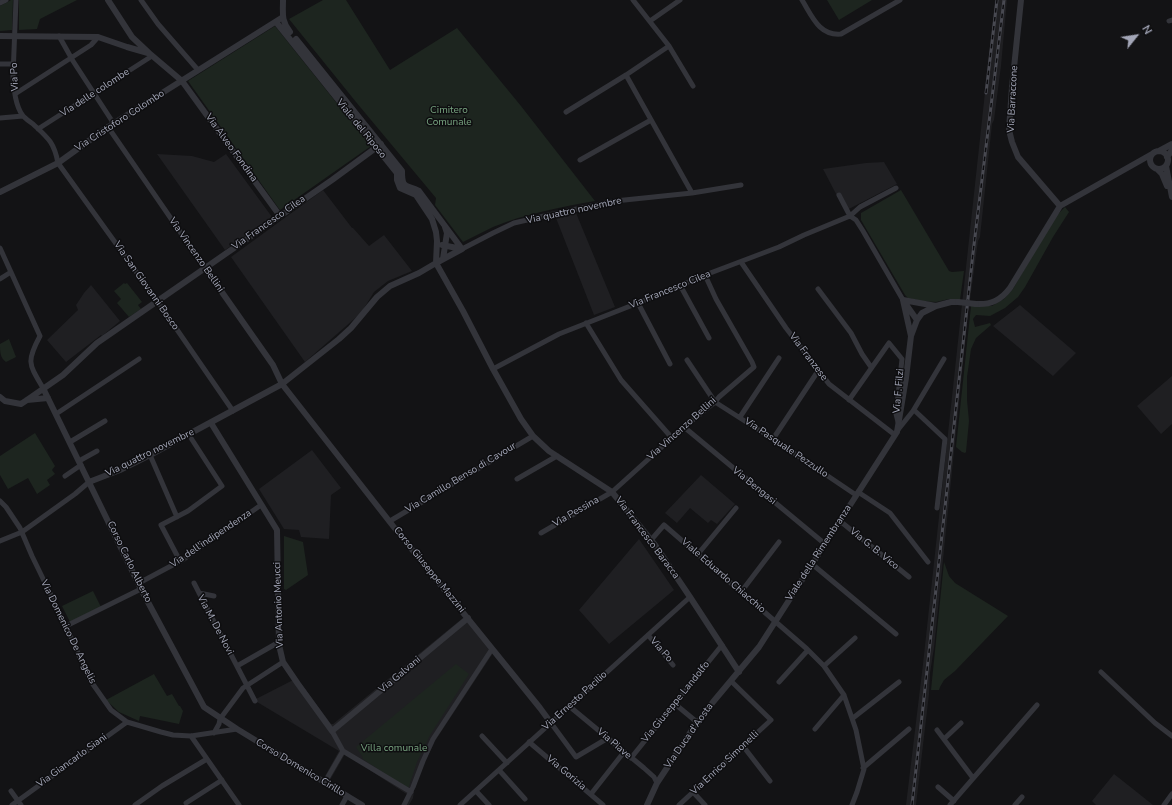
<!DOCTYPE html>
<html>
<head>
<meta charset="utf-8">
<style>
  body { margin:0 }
  #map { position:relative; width:1172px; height:805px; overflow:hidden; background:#131315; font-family:"Nunito Sans",sans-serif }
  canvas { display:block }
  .north { position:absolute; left:1116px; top:16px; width:40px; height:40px; -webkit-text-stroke:3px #0e0e10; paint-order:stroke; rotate:60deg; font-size:11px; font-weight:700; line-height:16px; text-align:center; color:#a3a6b7 }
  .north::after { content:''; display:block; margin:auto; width:14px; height:18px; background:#a3a6b7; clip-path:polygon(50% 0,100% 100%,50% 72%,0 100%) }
</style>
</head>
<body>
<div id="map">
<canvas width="1172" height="805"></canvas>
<div class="north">N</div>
</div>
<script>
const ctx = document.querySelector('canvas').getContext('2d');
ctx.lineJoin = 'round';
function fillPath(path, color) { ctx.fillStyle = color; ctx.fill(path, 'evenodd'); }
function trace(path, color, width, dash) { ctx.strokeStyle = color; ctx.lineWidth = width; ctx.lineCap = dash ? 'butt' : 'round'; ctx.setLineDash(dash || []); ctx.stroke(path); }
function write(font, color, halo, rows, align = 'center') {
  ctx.font = font + ' "Nunito Sans",sans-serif'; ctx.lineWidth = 3; ctx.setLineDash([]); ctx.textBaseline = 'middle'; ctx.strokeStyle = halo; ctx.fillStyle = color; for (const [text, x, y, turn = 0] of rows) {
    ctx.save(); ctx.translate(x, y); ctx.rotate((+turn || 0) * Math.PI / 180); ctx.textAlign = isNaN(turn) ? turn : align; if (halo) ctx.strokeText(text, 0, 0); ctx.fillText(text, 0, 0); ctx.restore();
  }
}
const built = new Path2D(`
  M995,0H1007L1001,66L994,120L992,124L980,237L978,241L968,314L934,648L930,673L929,694L916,805H906L923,664Z
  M157,154L192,156L214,162L226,154L272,217L225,250Z
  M884,162L897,184L845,211L823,169L866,163Z
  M323,190L352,228H353L369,246L384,235L412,271L388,281L374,292L361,313L305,362L231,257Z
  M576,213L615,307L594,315L556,218Z
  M91,285L120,321L102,336L101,335L66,362L47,340L78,310L76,305L84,293Z
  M1020,305L1076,353L1053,376L993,326Z
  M1172,376V424L1161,434L1137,406Z
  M312,450L341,488L331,495L329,539L301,537L299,530L284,529L259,489Z
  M701,475L735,504L717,524L711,520L708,523L690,508L677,523L665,513Z
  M639,539L674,590L609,644L579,610Z
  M464,617L493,653L435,741L424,764L415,784L413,798L409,805H403L408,795L345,754L330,780L325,776L339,751L257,702L256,699L297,678L331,724H333Z
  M1114,774L1133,789L1153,805H1096L1092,801Z`);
const green = new Path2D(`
  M11,0H13L12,30L0,31V6Z
  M19,0H77L40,19L37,29L19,30Z
  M323,0H346L390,70L457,28L521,106L595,201C561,207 524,214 493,227C483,232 473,237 463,242L435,205L436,198L356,102L289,19Z
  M827,0H872L839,20Z
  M275,26L371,146L280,210L188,81Z
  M901,190L949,271L952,272L964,271L960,300L949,299L936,302L921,301L908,298L905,295L861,220V213Z
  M1065,207L1069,212L1053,237L1025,287L1018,297L1005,308L990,316L976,315L973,319L975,327L990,323L991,325L976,338L971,349L967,377V400L969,421L966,452L965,453L962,452L956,447L971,306H992L1004,299L1013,289L1053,219Z
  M124,283L125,284L127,283L142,302L138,305L141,309L129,317L117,303L121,299L114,291Z
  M9,339L16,357L6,362C0,358 0,351 0,344Z
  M35,433L55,466L52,470L55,474L47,480L50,485L37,494L28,478L8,489L0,475V456Z
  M284,536L303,542L308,575L286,590L284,589Z
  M944,562L949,576L955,583L1008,616L955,671L944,680L940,687L939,690H931Z
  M93,591L101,607L70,622L62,606Z
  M456,664L469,674L430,735L417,762L408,789L363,759L362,756L356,747Z
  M154,674L167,696L172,694L179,706H180L183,711L179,724L140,716L139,721L119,712L106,700Z`);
const minor = new Path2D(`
  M16,0L13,76C14,89 15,105 23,116C26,119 30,122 33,124C48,138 54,142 58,163L158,302L233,411
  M141,0L158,24L198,70
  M633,0L669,46L693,86
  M802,0C812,16 819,36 841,34L900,0
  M0,3L6,0
  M650,21L680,0
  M1169,21L1172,20
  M59,36L73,61L114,124
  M0,64H14
  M626,75L692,193
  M15,94L91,45L98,37
  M566,112L626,75L669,46
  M0,118L23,116
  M108,127L205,268
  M38,129L152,56
  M580,160L651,120
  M839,195L850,216L856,220L863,231L903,300
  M0,248L40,336C26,362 29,364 43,388
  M462,249L493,233L514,223L553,214L615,201L692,193L741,185
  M741,262L786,328L829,384L895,435
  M0,279L11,272
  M680,285L709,338
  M818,289L851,333L862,354L871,367
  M638,303L670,364
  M586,323L621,380L672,438
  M687,360L715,402L773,439L856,495
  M493,369L559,334L638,303L705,275L779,247L804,235L850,216L860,207L896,188
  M849,400L889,343L902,359L896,414L898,422
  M914,410L945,439L937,508
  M56,414L139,359
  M740,417L779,358
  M684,427L825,544
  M897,431L913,411L944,359
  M773,439L818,371
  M70,442L105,421
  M150,455L177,517
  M79,461L97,451
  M65,476L81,465
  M517,479L557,456
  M858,492L890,513L928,562
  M0,501L6,507L20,528L32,556L66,626L90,680L111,710L127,722L161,732L173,735L191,736L237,729
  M390,521L533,436
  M840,521L909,577
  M541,533L612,492L684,427L715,402L719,397L754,367L752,362L716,299L705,275
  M651,540L664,525L807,649L824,666L844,695L856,730L864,769L857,792L852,805
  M0,541L22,532L75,494L89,482
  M698,554L736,508
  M180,561L161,525L188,511L222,486L189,435
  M812,564L896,634
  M139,583L184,559L261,505
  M194,583L255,701
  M741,592L779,542
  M199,593L214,596
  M66,626L141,589
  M648,635L673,665
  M237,666L279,642
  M824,666L855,638
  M1101,672L1155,723L1172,736
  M779,682L808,650
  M675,704L698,723
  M569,706L644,768L654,777L657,783
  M853,718L899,682
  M551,723L576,757L608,738
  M815,729L844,695
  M937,730L973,778
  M332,731L343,751
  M214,733L219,724L220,719L243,688L283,662
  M191,736L239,805
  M482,736L507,763
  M944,739L961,723
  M529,742L603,805
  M743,746L770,781
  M343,751L411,792
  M631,758L722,645
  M863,768L909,729
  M499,770L525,799
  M325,782L343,751
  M938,787L954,801
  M11,791L21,805
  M476,791L489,805
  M693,792L705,805
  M591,794L624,752
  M186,803L222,780
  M12,805L127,722
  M135,805L162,786L207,759
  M342,805L347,796
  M404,805L413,787L423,761L433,739L492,649
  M460,805L690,597
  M679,805L771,720L731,681
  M950,805L1037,705
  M1015,805L1022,797
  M1164,805L1172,794`);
const tertiary = new Path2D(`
  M108,0L132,37L149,53L182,81L280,216
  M283,0C283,13 281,21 290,32
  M1021,0L1012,87L1009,130L1012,142L1018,157L1060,206
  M276,22L397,173V180L400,188L416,195L432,219L436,232L437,241L436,263L463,311L493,369L521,419L533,436L549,451L612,492L655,545L690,597L739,672
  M0,36L98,37L127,47L148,53
  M296,39L402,171C402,190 406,184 419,191L462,249
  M1150 160a9 9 0 1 1 18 0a9 9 0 1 1-18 0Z
  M1159,151L1172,144
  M1167,157L1172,150
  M1166,166L1172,197
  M1158,170L1162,174L1167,186
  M0,192L58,163L108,127L283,17
  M442,245L462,249
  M443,259L447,233L445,227
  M205,268L273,365L282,384L393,526L540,708L551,723
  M903,300L911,336
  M903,300L936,306
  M905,303L917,320
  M976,304C991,305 1001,300 1010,288L1060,206L1152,154
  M43,388L141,589L204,707L237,729L362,805
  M0,397L5,401L21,404L27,400L63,375L97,343L332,180L381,144
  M27,400L48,398
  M211,423L277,530L279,645L283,662L298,684L332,731L468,618
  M89,482L120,470L150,455L282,384L339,339L351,328L377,297L390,286L419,273L436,263L462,249
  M647,805L657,783L692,730L713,702L759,647L897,432L906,378L911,336L917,320L922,313L936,306L951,302H958`);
const rail = new Path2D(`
  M986,93L997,0
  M912,805L921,725L973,253L1004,0`);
const tertiaryBridge = new Path2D(`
  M958,302L976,304`);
const streetNames = [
  ["Via Po",15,77,-92],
  ["Via delle colombe",95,93,-33],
  ["Via Barraccone",1013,99,-87],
  ["Via Cristoforo Colombo",120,121,-33],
  ["Viale del Riposo",361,129,51],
  ["Via Alveo Fondina",231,148,54],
  ["Via quattro novembre",574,211,-12],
  ["Via Francesco Cilea",269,223,-35],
  ["Via Vincenzo Bellini",196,255,55],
  ["Via San Giovanni Bosco",146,286,55],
  ["Via Francesco Cilea",670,290,-22],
  ["Via Franzese",808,357,53],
  ["Via F. Filzi",899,391,-85],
  ["Via Vincenzo Bellini",682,429,-42],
  ["Via Pasquale Pezzullo",786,448,34],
  ["Via quattro novembre",150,453,-26],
  ["Via Camillo Benso di Cavour",461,478,-31],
  ["Via Bengasi",754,486,39],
  ["Via Pessina",576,512,-30],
  ["Via Francesco Baracca",647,538,53],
  ["Via dell'indipendenza",211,539,-34],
  ["Via G. B. Vico",874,549,39],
  ["Viale della Rimembranza",819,553,-57],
  ["Corso Carlo Alberto",129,562,64],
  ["Corso Giuseppe Mazzini",429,570,51],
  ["Viale Eduardo Chiacchio",723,576,41],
  ["Via Antonio Meucci",279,605,-92],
  ["Via M. De Novi",215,625,62],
  ["Via Domenico De Angelis",68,632,64],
  ["Via Po",661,650,49],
  ["Via Galvani",400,675,-40],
  ["Via Ernesto Pacilio",575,701,-42],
  ["Via Giuseppe Landolfo",676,702,-51],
  ["Via Duca d'Aosta",689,736,-55],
  ["Via Piave",614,744,40],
  ["Via Giancarlo Siani",72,761,-36],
  ["Via Enrico Simonelli",725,763,-43],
  ["Corso Domenico Cirillo",300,768,31],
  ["Via Gorizia",566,773,40]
];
const parkNames = [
  ["Cimitero",449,111],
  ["Comunale",449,123],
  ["Villa comunale",394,749]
];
fillPath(built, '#1f1f22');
fillPath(green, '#1d251f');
trace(minor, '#33343a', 5);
trace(tertiary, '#33343a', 6);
trace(rail, '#484951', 3);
trace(rail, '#0e0e10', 1.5, [4.5]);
trace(tertiaryBridge, '#33343a', 6);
write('10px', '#a3a6b7', '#0e0e10', streetNames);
write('10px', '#78a480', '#0e0e10', parkNames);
</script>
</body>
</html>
